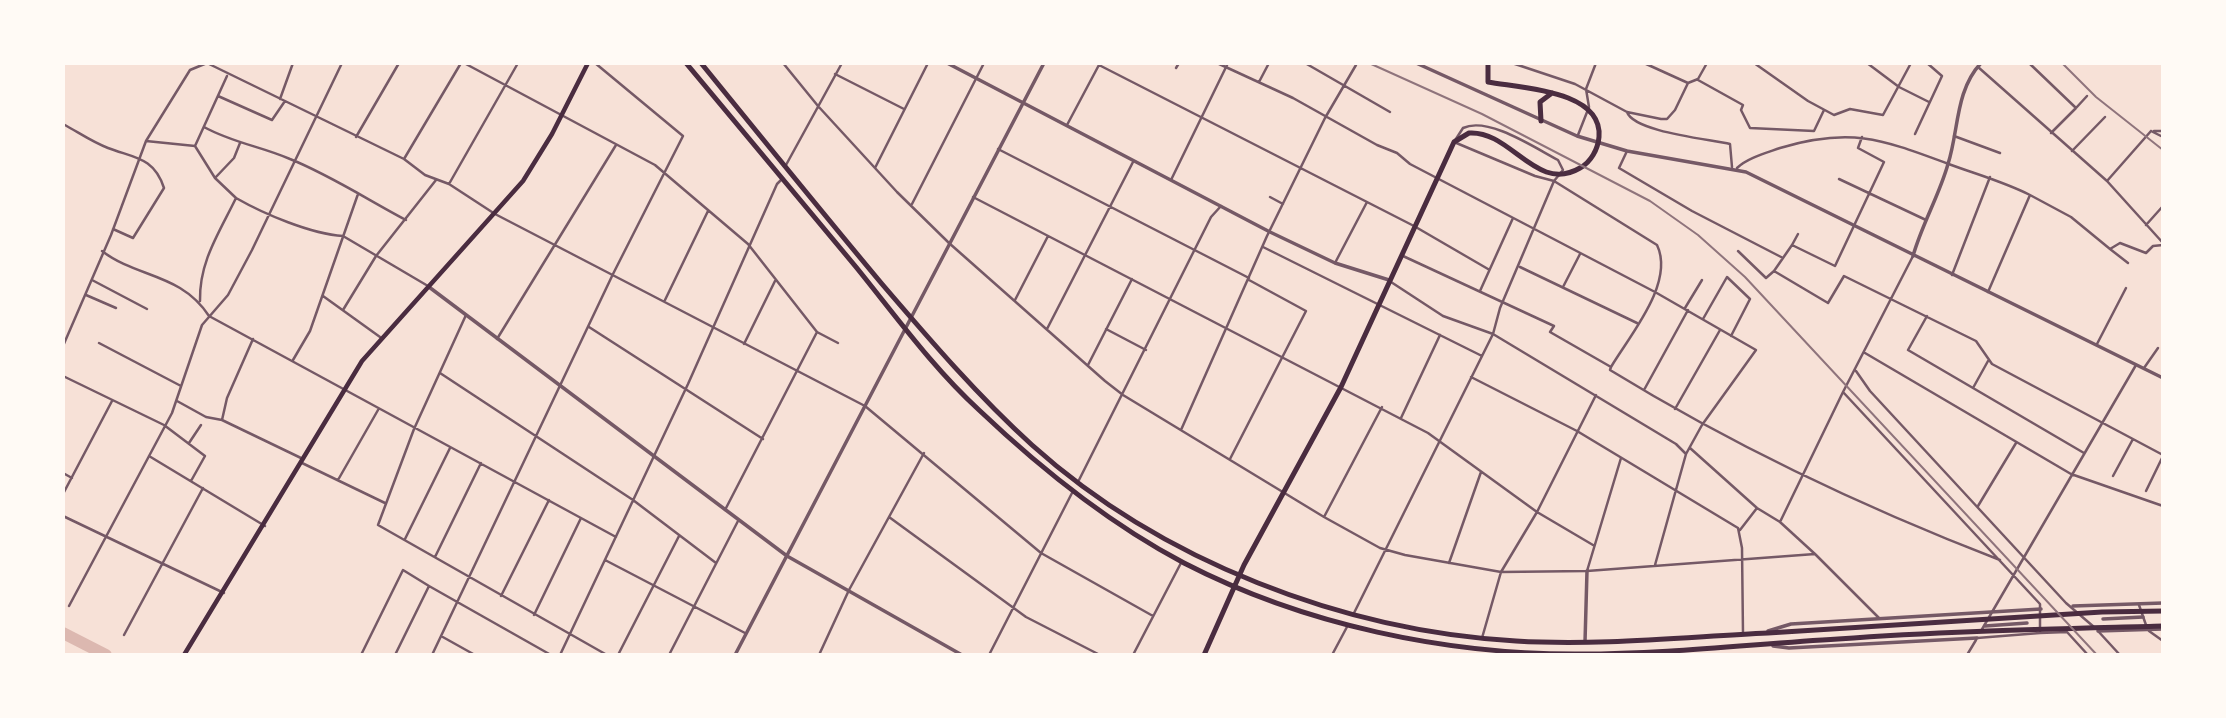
<!DOCTYPE html>
<html>
<head>
<meta charset="utf-8">
<style>
  body { margin:0 }
  #map { position:relative; width:2226px; height:718px; overflow:hidden; background:#f7e1d7; font-family:"PT Sans",sans-serif }
  canvas { display:block }
  .frame { position:absolute; inset:0; border:65px solid #fffaf5; pointer-events:none }
</style>
</head>
<body>
<div id="map">
<canvas width="2226" height="718"></canvas>
<div class="frame"></div>
</div>
<script>
const ctx = document.querySelector('canvas').getContext('2d');
ctx.lineJoin = 'round';
function trace(path, color, width, dash) { ctx.strokeStyle = color; ctx.lineWidth = width; ctx.lineCap = dash ? 'butt' : 'round'; ctx.setLineDash(dash || []); ctx.stroke(path); }
const river = new Path2D(`
  M63,633L106,655`);
const minor = new Path2D(`
  M207,63L404,159L425,175L449,184L495,214L865,406L1041,553L1153,616
  M464,63L655,165L748,244L817,332L725,510
  M783,63L818,106L897,192L949,243L1105,381L1123,395L1324,517L1380,548L1405,555L1501,572L1587,571L1815,554
  M1217,63L1293,98L1377,145L1397,153L1410,164L1655,292L1756,350L1702,425L1686,454L1655,565
  M1305,63L1390,112
  M1512,63L1575,84L1627,112L1661,119H1667L1675,110L1688,83L1698,79L1707,63
  M1644,63L1688,83
  M1754,63L1808,101L1834,115L1850,109L1883,115L1911,63
  M1867,63L1899,87L1929,102
  M2029,63L2076,108L2051,133
  M1099,65L1414,226L1488,269
  M1978,67L2107,181L2163,243
  M1176,68L1179,63
  M835,74L904,109
  M1698,80L1743,105L1741,110L1750,128L1814,131L1824,110
  M1259,82L1269,63
  M218,96L272,120L285,101
  M280,99L293,63
  M2076,108L2087,96
  M1627,112C1634,132 1709,139 1730,144L1732,167
  M63,124C78,132 92,142 108,148C134,158 154,157 164,188L133,238L113,229
  M1067,125L1100,63
  M204,127C233,143 260,146 290,159C330,175 368,200 406,220
  M2151,131L2163,137
  M2154,131H2163
  M1915,134L1942,76L1927,63
  M1578,135L1589,107L1586,89L1596,63
  M1954,136L2000,153
  M356,137L399,63
  M146,141L195,146
  M998,149L1249,278
  M1627,151L1619,168L1692,211L1783,258L1792,245L1835,266L1884,162L1858,148L1862,137
  M2072,151L2105,117
  M404,159L461,63
  M786,165L842,63
  M875,168L928,63
  M1737,168C1747,158 1766,153 1780,148C1850,127 1881,139 1946,163C1975,174 2002,181 2030,195L1988,292
  M215,178L234,158L240,143
  M1839,179L1926,220
  M1171,180L1228,63
  M2107,181L2151,131
  M449,184L518,63
  M2030,195L2071,217L2110,249L2120,243L2146,253L2153,246L2163,245
  M973,197L1428,433L1537,512L1593,545
  M1270,197L1283,204
  M236,198C264,214 311,234 343,236L428,286
  M912,204L984,63
  M2146,225L2163,206
  M1792,245L1798,234
  M1263,247L1482,356
  M2110,249L2128,263
  M102,251C137,278 181,273 209,316L616,537
  M1738,251L1766,278L1774,271
  M1403,256L1554,326L1550,332L1611,367L1610,370C1734,446 1865,508 2000,560
  M1783,258L1774,271L1828,303L1844,276L1976,341L1992,364L2163,455
  M1335,263L1367,202
  M1520,267L1637,323
  M1952,275L1990,177
  M92,280L147,309
  M1391,282L1443,316L1493,334L1676,444L1686,454
  M1563,287L1580,254
  M1480,291L1513,218
  M86,295L116,308
  M323,296L380,337
  M665,300L708,211
  M1015,300L1048,236
  M200,301C199,262 219,233 236,198L215,178L195,146L227,76
  M1685,308L1702,280
  M343,310L376,256L436,180
  M466,315L414,429L378,525L607,655
  M1927,316L1908,350L1973,388L1988,361
  M1703,319L1727,277L1750,299L1731,336
  M589,327L763,439
  M1047,329L1133,162
  M1106,329L1146,350
  M817,332L838,343
  M253,339L227,398L222,420L301,458
  M497,339L616,145
  M99,343L181,386
  M744,344L775,281
  M2097,344L2126,288
  M63,346L111,235L146,141L190,70L207,63
  M1865,353L2071,474L2163,506
  M293,360L310,331L358,194
  M1088,365L1132,279
  M2144,368L2158,348
  M1856,371L1870,391L2066,603L2094,627
  M440,373L633,500L716,563
  M63,376L164,425L205,456L191,481
  M1471,377L1577,431L1738,528L1742,548L1743,634
  M1973,388L2084,453
  M1644,390L1688,310
  M1843,392L1913,256
  M177,401L206,417L222,420
  M1675,409L1720,330
  M1401,418L1440,335
  M1181,430L1267,236L1325,118L1356,65
  M189,443L201,425
  M1690,448L1757,508L1780,522L1815,554L1879,618
  M149,456L265,526
  M1230,459L1306,311L1249,280
  M302,463L385,503
  M63,473L72,478
  M2113,476L2133,439
  M338,480L378,410
  M1079,480L1211,217L1221,206
  M2146,491L2163,456
  M2163,493V495
  M63,494L112,401
  M1978,506L2016,443
  M63,516L224,593
  M889,517L1026,617L1100,655
  M1324,517L1382,407
  M1780,522L1843,392L2040,604V633L2067,632L2088,655
  M1740,530L1757,508
  M405,539L450,448
  M435,557L481,463
  M605,560L745,633
  M1449,563L1481,472
  M1587,571L1621,458
  M501,596L549,500
  M2139,605L2146,625
  M69,606L172,413L202,325L228,295L252,250L342,63
  M1354,613L1493,334L1500,308L1554,181L1563,170L1558,160C1535,148 1488,116 1463,128L1454,142L1535,176L1554,181L1657,245C1675,283 1630,335 1611,367
  M534,615L581,518
  M1981,631L2136,365
  M2098,631L2120,655
  M2149,631L2163,641
  M124,635L203,488
  M441,636L475,655
  M1482,638L1501,572L1537,512L1596,395
  M1977,638L2040,633
  M361,655L403,570L429,586
  M395,655L429,586L551,655
  M432,655L613,274L683,136L595,63
  M560,655L688,384L777,184L783,178
  M618,655L679,536
  M669,655L738,521
  M819,655L849,590L924,453
  M989,655L1072,493
  M1133,655L1182,561
  M1332,655L1348,625
  M1967,655L1976,640`);
const tertiary = new Path2D(`
  M947,63L1270,232L1335,263L1389,280
  M1416,63L1577,136L1627,151L1746,172L2163,378
  M1913,256C1922,224 1939,196 1948,164C1959,130 1955,91 1981,63
  M429,287L787,556L962,655
  M2073,606L2163,603
  M2103,619L2143,617
  M1985,626L2027,623
  M1768,631L1791,624L2041,609
  M2098,631L2163,629
  M1585,642L1587,571
  M1773,646L1789,648L1977,638
  M735,655L1044,63`);
const secondary = new Path2D(`
  M184,655L362,361L523,181L552,134L588,63`);
const trunk = new Path2D(`
  M686,63C743,131 800,199 856,267C895,315 933,368 979,410C1039,467 1110,524 1184,563C1304,625 1447,655 1581,654C1667,654 1753,644 1838,639C1946,631 2055,629 2163,626
  M701,63C761,137 821,211 882,284C930,340 978,396 1032,445C1161,561 1343,631 1516,641C1599,646 1685,637 1768,633C1880,626 1991,619 2102,612L2163,611
  M1541,121L1540,102L1552,93
  M1204,655L1244,565L1341,387L1454,142L1469,133C1511,130 1536,194 1580,168C1591,162 1598,149 1599,137C1603,90 1520,88 1488,82V63`);
const tram = new Path2D(`
  M2062,63L2096,97L2163,150`);
const rail = new Path2D(`
  M1369,63L1482,114L1650,201L1698,235L1745,277L2097,655`);
trace(river, '#dcb8b0', 12);
trace(minor, '#755966', 2.5);
trace(tertiary, '#755966', 3.5);
trace(secondary, '#4a2c40', 4.5);
trace(trunk, '#4a2c40', 5);
trace(tram, '#8f747c', 2);
trace(rail, '#8f747c', 2);
</script>
</body>
</html>
